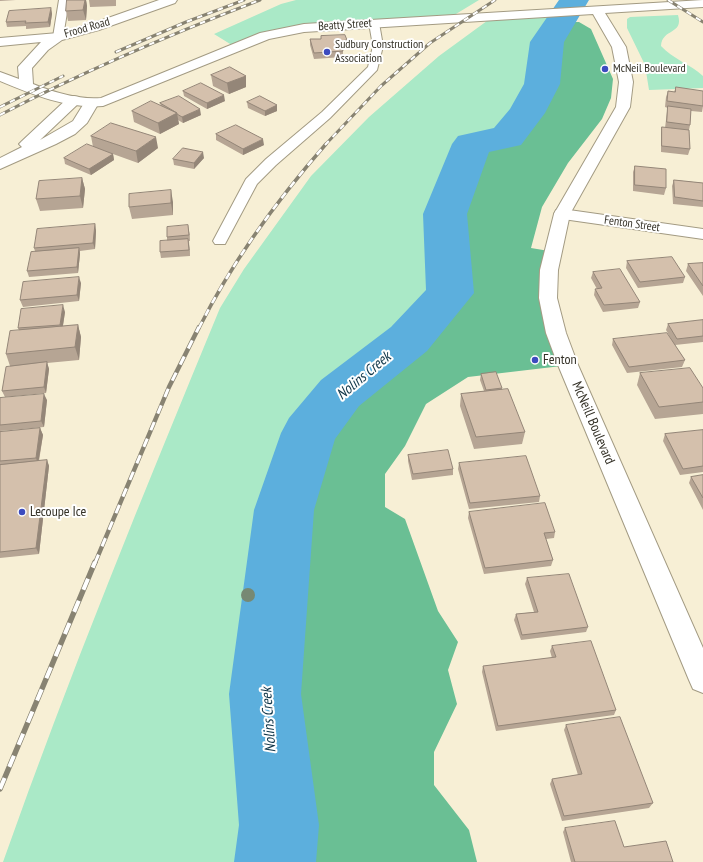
<!DOCTYPE html>
<html>
<head>
<meta charset="utf-8">
<style>
  body { margin:0 }
  canvas { display:block; background:#f7efd5 }
</style>
</head>
<body>
<canvas width="703" height="862"></canvas>
<script>
const ctx = document.querySelector('canvas').getContext('2d');
ctx.lineJoin = 'round';
function fillPath(path, color) { ctx.fillStyle = color; ctx.fill(path, 'evenodd'); }
function trace(path, color, width, dash) { ctx.strokeStyle = color; ctx.lineWidth = width; ctx.lineCap = dash ? 'butt' : 'round'; ctx.setLineDash(dash || []); ctx.stroke(path); }
function write(font, color, halo, rows, align = 'center') {
  ctx.font = font + ' "PT Sans Narrow",sans-serif'; ctx.lineWidth = 4; ctx.setLineDash([]); ctx.textBaseline = 'middle'; ctx.strokeStyle = halo; ctx.fillStyle = color; for (const [text, x, y, turn = 0] of rows) {
    ctx.save(); ctx.translate(x, y); ctx.rotate((+turn || 0) * Math.PI / 180); ctx.textAlign = isNaN(turn) ? turn : align; if (halo) ctx.strokeText(text, 0, 0); ctx.fillText(text, 0, 0); ctx.restore();
  }
}
const green = new Path2D(`
  M296,0H479L451,17L303,27L235,47L214,34L281,4Z
  M569,12L548,42L542,84L527,112L509,137L473,145L447,215L452,294L411,339L342,393L273,646L266,694L282,825L278,862H3C69,675 144,492 220,308L244,269L311,176L369,117L439,56L491,18Z
  M678,15C684,35 662,28 661,46C673,59 690,64 703,76V88L649,90L645,65L627,28V19L630,17Z`);
const forest = new Path2D(`
  M562,22H579L591,29L613,79L611,98L602,119L568,163L542,207L531,248L555,252L551,271L570,365L468,377L426,404L405,446L385,474V507L405,519L438,611L458,642L448,670L457,704L434,752V785L469,830L477,862H278L282,825L266,694L273,646L286,510L310,433L342,393L411,339L452,294L447,215L473,145L509,137L527,112L542,84L548,42Z`);
const river = new Path2D(`
  M559,0H589L564,42L560,84L545,113L521,145L489,152L467,214L474,293L427,351L359,406L335,439L314,510L301,694L319,825L316,862H234L239,825L229,694L254,510L281,433L289,418L321,380L391,327L426,290L423,214L452,144L458,136L494,128L510,109L524,84L530,42Z`);
const service = new Path2D(`
  M59,0H69L63,37L58,40L53,37Z
  M374,20L379,23L383,46L377,70L330,118L276,165L257,184L225,244H215L213,241L246,179L266,159L322,112L368,67L373,46L369,23Z`);
const minor = new Path2D(`
  M74,96L79,97L81,100L79,103L40,140L73,121L86,100H96L98,103L97,106L87,123L75,134L56,144L0,169V158L22,147L19,144L22,141L69,97Z
  M562,209L703,229V239L556,218L554,214L556,210Z`);
const tertiary = new Path2D(`
  M159,0H177L175,3L99,30L62,40L48,50L32,68L33,84C53,92 79,100 101,98L260,33L304,24L703,0V7L605,13L626,47L633,82L630,107L570,214L558,270L557,298L566,333L578,365L703,648V693L693,689L689,680L558,365L546,333L539,298L540,270L554,214L616,107L619,82L612,47L593,14L304,32L269,39L103,106C68,109 31,94 0,81V72L19,79L18,67L41,42L0,46V38L58,33L91,24Z`);
const railFar3 = new Path2D(`
  M668,0L703,22
  M116,52L186,22L244,0
  M0,107L63,76
  M0,115C84,71 171,34 260,0
  M325,145L381,86L430,43L495,0`);
const railFar2 = new Path2D(`
  M199,328C232,262 277,200 326,144`);
const railFar1 = new Path2D(`
  M95,563L169,387L199,327`);
const rail = new Path2D(`
  M0,789L95,562`);
const trees = [
  [248,595]
];
const wall = new Path2D(`
  M0,0H16L0,1Z
  M67,0H86L87,6L86,20L68,21L66,11Z
  M89,0H116V6L90,7Z
  M51,8L52,14L50,27L26,29V26L7,27L6,22Z
  M321,36L347,40V46H341L343,51V57L314,59L310,45V39H321Z
  M211,75L246,76V87L229,94L213,86Z
  M676,87L703,106L702,112L691,111L690,125L689,130L690,149L688,155L661,152V133L662,127L665,128L667,112L668,108L665,107L666,97L668,91L674,92Z
  M183,91L225,101L207,109L184,96Z
  M247,102L277,105V111L265,116L248,108Z
  M160,103L201,115L183,123L178,120L179,124L160,134L134,122L132,111L161,106Z
  M216,134L264,145L243,155L216,140Z
  M91,136L158,148L138,163L113,154L114,160L91,175L65,164L64,158L93,147Z
  M204,158L194,169L174,165L173,159Z
  M635,166L666,188L664,195L633,191V172Z
  M82,178L85,189L83,208L40,211L36,199Z
  M674,180L703,183V207L673,204L672,186Z
  M173,202V215L132,219L129,207Z
  M95,224L96,231L95,249L80,251V254L78,273L29,277L27,271L35,251L34,248Z
  M189,231L190,241H189L190,256L161,258L160,252L167,240V237Z
  M627,261L685,277L683,283L638,288L626,268Z
  M703,263V296L686,271L688,264Z
  M593,272L640,302L638,308L603,312L594,295L595,289H597L591,278Z
  M81,283L79,301L23,307L20,300Z
  M65,312L63,326L78,325L81,337L79,360L47,363L49,369L46,393L5,397L2,391L10,366L6,354L19,330L18,328Z
  M703,320V342L675,345L685,360L682,367L627,373L612,345L613,339L672,341L666,330L668,324Z
  M640,373L703,388V414L655,419L637,385Z
  M481,374L502,388V389L525,432L522,444L474,449L460,406L461,394L484,391L480,380Z
  M0,398L47,400L44,427L0,431Z
  M40,428L43,435L39,461L47,460L49,466L39,554L0,558V432Z
  M703,430V472L680,475L663,441L665,434Z
  M408,455L453,469V475L412,480L408,461Z
  M459,463L540,496L539,502L469,509L458,469Z
  M703,475V510L689,483L691,477Z
  M469,512L555,532L554,538L546,539L553,560L551,566L484,574L468,518Z
  M527,578L588,627L586,632L521,640L514,620L516,614L534,612L525,584Z
  M552,646L616,710L614,715L496,731L482,672L483,666L552,658L550,651Z
  M566,725L653,803L649,808L562,821L550,784L552,779L578,775L564,730Z
  M565,828L624,847L673,862H571L563,832Z`);
const shadedWall = new Path2D(`
  M85,0H86L87,6L86,20L83,10Z
  M51,8L52,14L50,27L48,22Z
  M246,76V87L229,94L227,83Z
  M224,95L225,101L207,109V103Z
  M277,105V111L265,116V111Z
  M200,109L201,115L183,123L182,117Z
  M177,113L179,124L160,134L158,123Z
  M156,137L158,148L138,163L136,151Z
  M263,139L264,145L243,155V149Z
  M203,152L204,158L194,169V163Z
  M113,154L114,160L91,175L89,169Z
  M82,178L85,189L83,208L80,196Z
  M171,190L173,202V215L171,203Z
  M95,224L96,231L95,249L93,243Z
  M188,225L189,231L190,241L189,235Z
  M188,239L189,245L190,256L189,250Z
  M79,248L80,254L78,273L77,267Z
  M79,277L81,283L79,301L77,295Z
  M63,305L65,312L62,331L60,325Z
  M78,325L81,337L79,360L75,347Z
  M47,362L49,369L46,393L44,387Z
  M44,394L47,400L44,427L41,421Z
  M40,428L43,435L38,464L36,458Z
  M47,460L49,466L39,554L36,548Z`);
const building = new Path2D(`
  M67,0H85L83,10L66,11Z
  M51,8L48,22L25,23L26,21L6,22L9,11Z
  M345,35L347,40L340,41L343,51L314,53L310,39H321V36Z
  M230,67L246,76L227,83L211,75Z
  M201,83L224,95L207,103L183,91Z
  M676,87L703,91V106L667,101L668,91L675,92Z
  M179,96L200,109L182,117L177,114V113L172,110L160,103Z
  M260,96L277,105L265,111L247,102Z
  M151,101L177,113L158,123L132,111Z
  M668,106L691,109L690,125L667,122Z
  M111,123L156,137L136,151L91,136Z
  M236,125L263,139L243,149L216,134Z
  M662,127L689,130L690,149L662,146Z
  M87,144L113,154L89,169L64,158Z
  M183,148L203,152L194,163L173,159Z
  M635,166L666,169V188L635,185Z
  M82,178L80,196L36,199L39,181Z
  M674,180L703,183V201L675,197Z
  M171,190V203L129,207V194Z
  M95,224L93,243L34,248L37,229Z
  M188,225L189,235L167,237V227Z
  M188,239L189,250L160,252V241Z
  M79,248L77,267L27,271L31,252Z
  M672,257L685,277L640,282L627,261Z
  M703,263V286L688,264Z
  M620,269L640,302L604,305L595,289L602,288L593,272Z
  M79,277L77,295L20,300L23,282Z
  M63,305L60,325L18,328L21,309Z
  M703,320V336L677,339L668,324Z
  M78,325L75,347L6,354L10,331Z
  M667,333L685,360L629,367L613,339Z
  M47,362L44,387L2,391L6,367Z
  M690,368L703,388V402L659,407L640,373Z
  M496,372L502,388L486,390L481,374Z
  M508,389L525,432L476,437L461,394Z
  M44,394L41,421L0,425V398Z
  M40,428L36,458L0,461V432Z
  M703,430V466L683,469L665,434Z
  M448,450L453,469L413,474L408,455Z
  M526,456L540,496L470,503L459,463Z
  M47,460L36,548L0,552V465Z
  M703,475V498L691,477Z
  M545,503L555,532L544,533L553,560L485,568L469,512Z
  M569,574L588,627L522,635L516,614L538,612L527,578Z
  M591,641L616,710L498,726L483,666L556,657L552,646Z
  M620,717L653,803L564,816L552,779L582,774L566,725Z
  M615,821L624,847L666,841L673,862H575L565,828Z`);
const markers = [
  [327,52,4,"#3c4bbf"],
  [605,69,4,"#3c4bbf"],
  [535,360,4,"#3c4bbf"],
  [22,512,4,"#3c4bbf"]
];
const farStreetnames = [
  ["Beatty Street",345,25,-4],
  ["Frood Road",87,28,-16],
  ["Fenton Street",632,224,8]
];
const farPoinames = [
  ["Sudbury Construction",335,45],
  ["Association",335,59],
  ["McNeil Boulevard",613,69]
];
const poiNames = [
  ["Fenton",543,360],
  ["Lecoupe Ice",30,512]
];
const streetNames = [
  ["McNeill Boulevard",593,423,67]
];
const waterNames = [
  ["Nolins Creek",364,376,-40],
  ["Nolins Creek",269,720,-94]
];
fillPath(green, '#aae9c7');
fillPath(forest, '#6abf94');
fillPath(river, '#5cafdd');
trace(service, '#a39b83', 2);
trace(minor, '#a39b83', 2);
trace(tertiary, '#a39b83', 2);
fillPath(service, '#fff');
fillPath(minor, '#fff');
fillPath(tertiary, '#fff');
trace(railFar3, '#888372', 3);
trace(railFar2, '#888372', 3.5);
trace(railFar1, '#888372', 4.5);
trace(rail, '#888372', 5.5);
trace(railFar3, '#fff', 2, [5.5]);
trace(railFar2, '#fff', 2.5, [7]);
trace(railFar1, '#fff', 3, [9]);
trace(rail, '#fff', 4, [12]);
ctx.fillStyle = '#778973';
for (const [x, y] of trees) { ctx.beginPath(); ctx.arc(x, y, 7, 0, 2 * Math.PI); ctx.fill(); }
fillPath(wall, '#b6a594');
fillPath(shadedWall, '#948678');
fillPath(building, '#d4c0ac');
trace(building, '#948678', 1);
for (const [x, y, r, color] of markers) { const dot = new Path2D(); dot.arc(x, y, r, 0, 2 * Math.PI); ctx.fillStyle = color; ctx.fill(dot); trace(dot, '#fff', 1.5); }
write('12px', '#343127', '#fff', farStreetnames);
write('12px', '#343127', '#fff', farPoinames, 'left');
write('14px', '#343127', '#fff', poiNames, 'left');
write('14px', '#343127', '#fff', streetNames);
write('italic 15px', '#103649', '#fff', waterNames);
</script>
</body>
</html>
